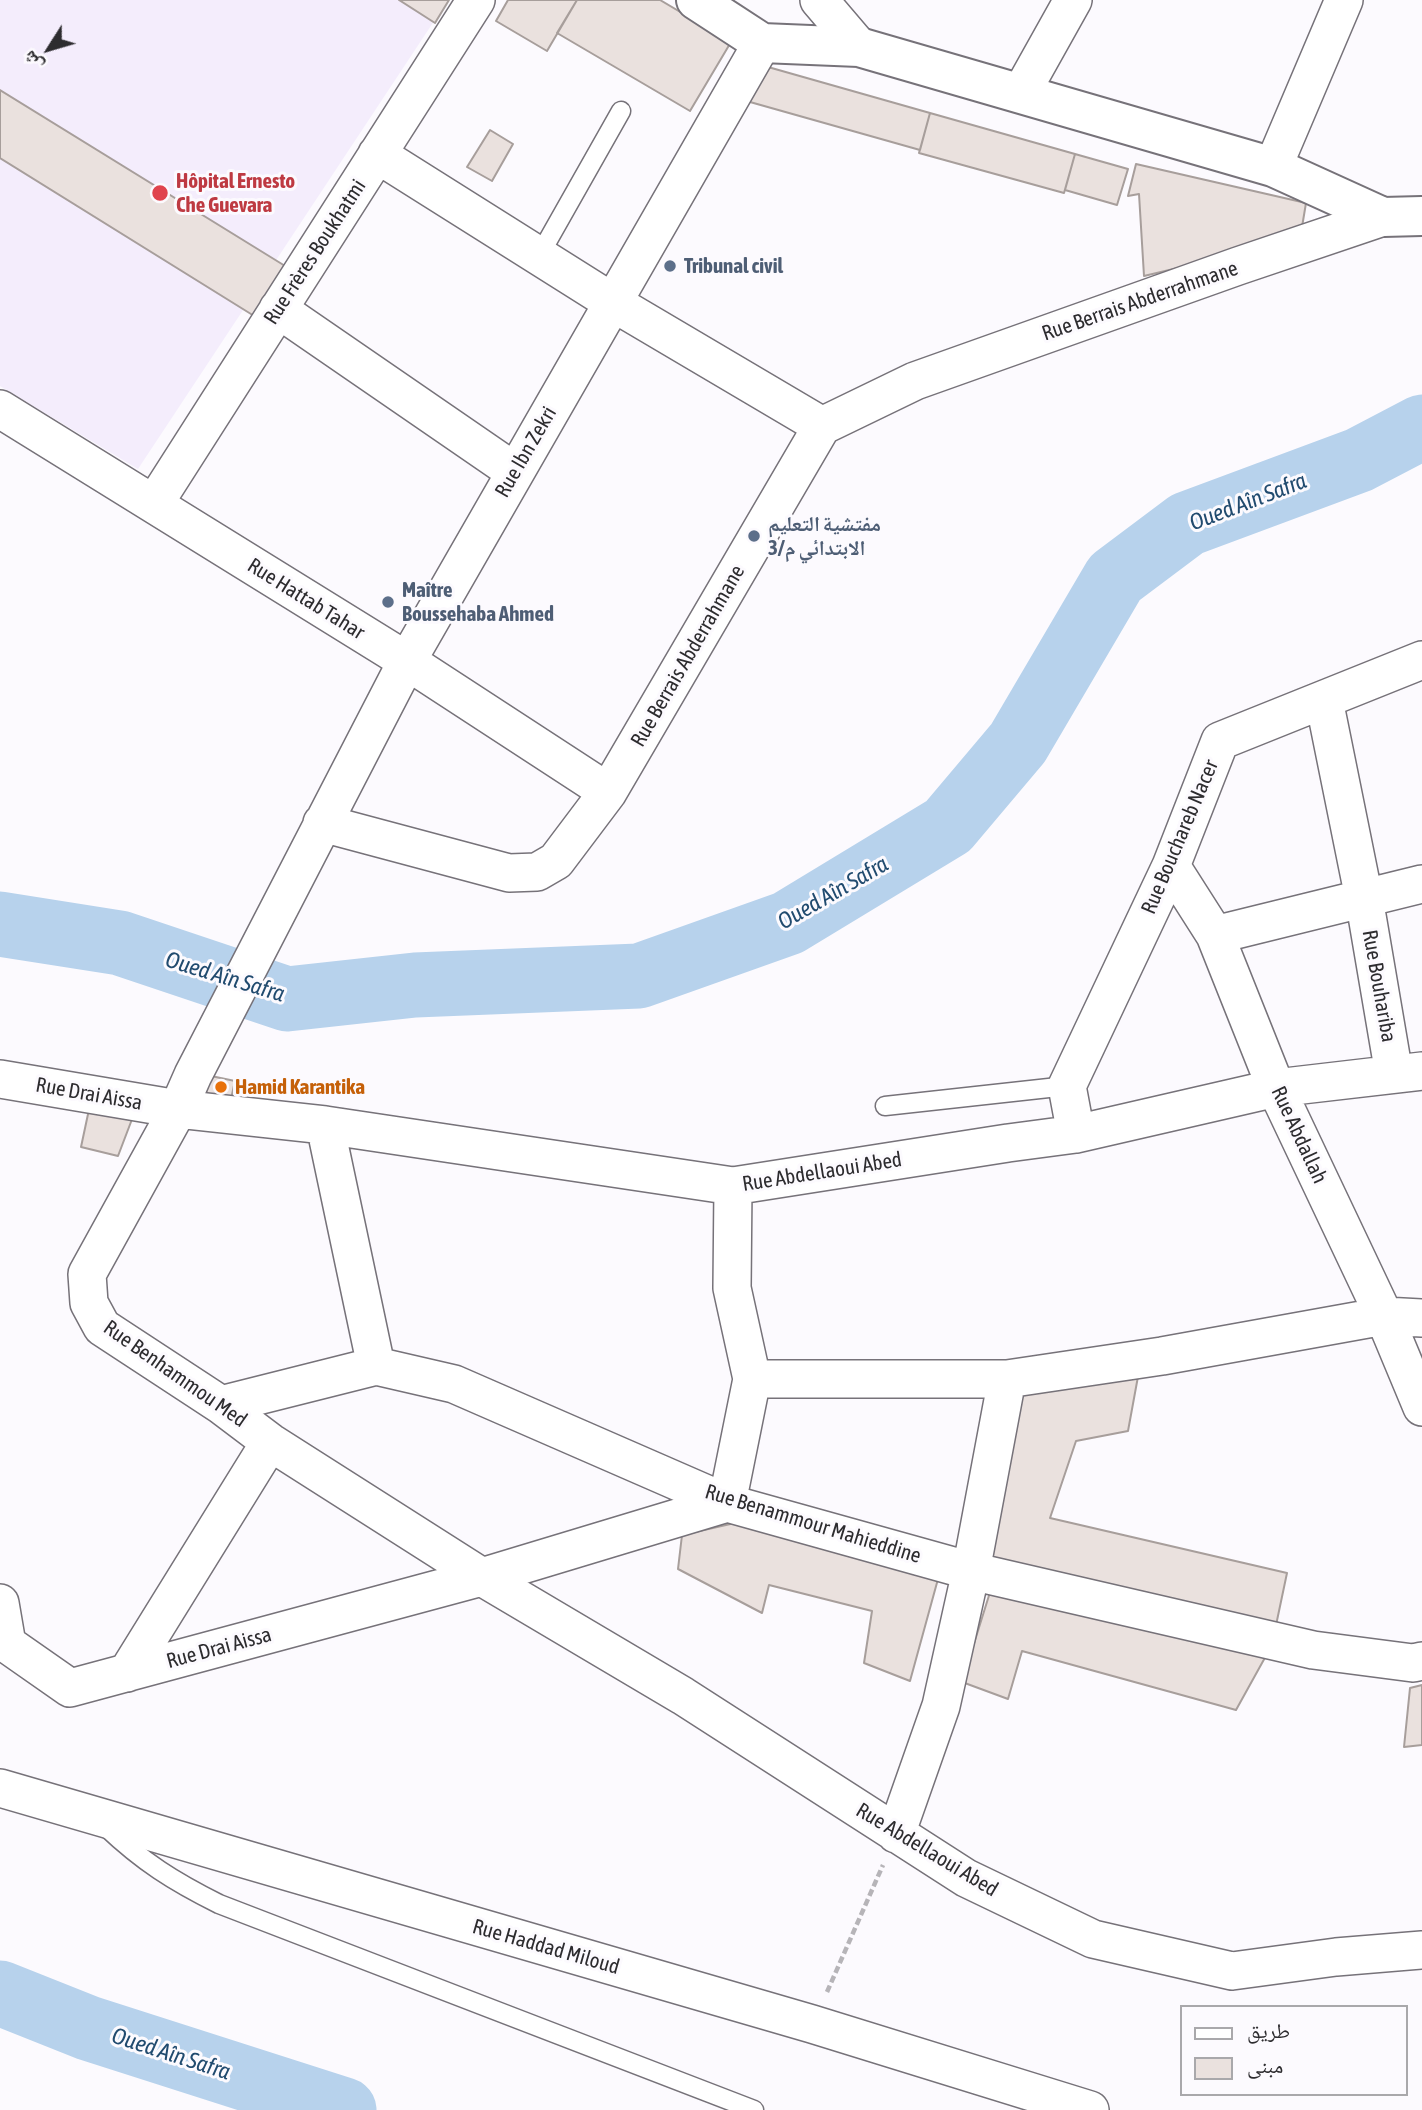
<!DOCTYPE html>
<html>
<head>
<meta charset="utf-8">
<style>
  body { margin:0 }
  #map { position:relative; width:1422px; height:2110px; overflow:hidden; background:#fcfafe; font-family:"Asap Condensed","Noto Naskh Arabic",sans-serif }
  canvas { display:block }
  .legend { position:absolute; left:1180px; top:2005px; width:228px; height:91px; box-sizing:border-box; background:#fcfafe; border:2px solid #a9a8ab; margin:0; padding:9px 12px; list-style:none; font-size:21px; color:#2d2c2f }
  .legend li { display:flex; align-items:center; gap:14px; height:35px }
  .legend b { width:35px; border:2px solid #a9a8ab }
  .north { position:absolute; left:14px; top:14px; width:70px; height:70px; -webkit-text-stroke:5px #fcfafe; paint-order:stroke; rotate:233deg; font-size:19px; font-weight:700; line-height:28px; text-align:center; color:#2d2c2f }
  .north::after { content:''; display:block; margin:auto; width:24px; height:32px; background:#2d2c2f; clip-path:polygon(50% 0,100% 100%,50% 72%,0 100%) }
</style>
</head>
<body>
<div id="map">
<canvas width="1422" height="2110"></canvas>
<ul class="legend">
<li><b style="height:9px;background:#fff"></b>طريق</li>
<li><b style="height:19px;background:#eae1de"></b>مبنى</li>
</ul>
<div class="north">ش</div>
</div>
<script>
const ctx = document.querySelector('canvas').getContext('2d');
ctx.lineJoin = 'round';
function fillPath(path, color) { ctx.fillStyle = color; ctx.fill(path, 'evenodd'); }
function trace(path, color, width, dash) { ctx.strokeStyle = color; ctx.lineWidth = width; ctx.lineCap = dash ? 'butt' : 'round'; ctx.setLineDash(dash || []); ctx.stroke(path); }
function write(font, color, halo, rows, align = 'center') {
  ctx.font = font + ' "Asap Condensed","Noto Naskh Arabic",sans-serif'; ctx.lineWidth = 6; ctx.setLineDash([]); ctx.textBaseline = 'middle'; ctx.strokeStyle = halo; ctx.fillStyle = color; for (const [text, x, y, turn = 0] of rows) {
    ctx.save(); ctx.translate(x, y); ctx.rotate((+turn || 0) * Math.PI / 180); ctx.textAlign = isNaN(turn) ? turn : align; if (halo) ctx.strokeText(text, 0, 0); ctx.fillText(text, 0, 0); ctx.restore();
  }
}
const built = new Path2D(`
  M0,0H448L138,469L0,386Z`);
const river = new Path2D(`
  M0,924L120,943L287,999L415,985L639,976L788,923L948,826L1018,743L1115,578L1187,524L1359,460L1422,427
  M0,1993L88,2028L344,2110`);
const building = new Path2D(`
  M399,0H449L435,23Z
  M508,0H577L547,51L496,21Z
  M577,0H660L731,42L690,111L557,33Z
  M761,65L930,113L920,150L750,102Z
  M0,90L290,269L259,319L0,158Z
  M930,113L1075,154L1064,193L919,153Z
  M490,130L513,144L492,181L467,167Z
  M1075,154L1128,169L1117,205L1065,190Z
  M1136,164L1306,203L1300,239L1144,276L1139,194L1128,196Z
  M211,1076L235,1081L231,1099L206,1093Z
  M91,1100L134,1114L118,1156L81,1147Z
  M1139,1371L1128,1431L1076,1441L1050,1518L1287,1573L1275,1630L987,1562L1016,1391Z
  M748,1520L938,1579L910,1681L864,1663L872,1611L769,1585L762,1613L678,1569L682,1535Z
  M991,1589L1267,1654L1236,1710L1022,1651L1008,1699L962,1682Z
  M1422,1685V1745L1404,1747L1410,1688Z`);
const path = new Path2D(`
  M827,1992L883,1865`);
const lane = new Path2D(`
  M539,256L621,111
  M885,1106L1067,1086
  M106,1827C143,1862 173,1881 219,1904L754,2110`);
const street = new Path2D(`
  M819,0L859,47
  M762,43L407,661L193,1075L178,1109L87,1274L89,1303L102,1327L221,1405L270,1442L482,1577L683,1696L966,1878L1093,1939L1232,1971L1336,1957L1422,1950
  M1021,93L1073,0
  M377,154L612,302L822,426
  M1273,167L1344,0
  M278,309L515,472
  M0,409L407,661L608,792
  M154,504L476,0
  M1324,700L1364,898L1394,1074
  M322,823L509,873L537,872L556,861L608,792L822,426L915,381L1238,266L1383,217
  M1171,866L1215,935L1276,1088L1384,1316L1422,1407
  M1215,935L1422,884
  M0,1079L178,1109L325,1125L733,1186L1008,1143L1076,1134L1276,1088L1422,1071
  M325,1125L376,1366
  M1076,1134L1067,1086L1171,866L1220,741L1422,660
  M752,1379H1007L1162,1356L1384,1316L1422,1318
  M221,1405L376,1366L454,1384L727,1503L971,1571L1313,1650L1413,1663L1422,1661
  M0,1603L7,1644L70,1688L482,1577L727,1503L752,1379L732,1288L733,1186
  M127,1673L270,1442
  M0,1788L812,2024L1090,2110
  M896,1834L941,1706L971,1571L1007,1379`);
const secondary = new Path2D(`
  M696,0L762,43L859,47L1273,167L1383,217L1422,216`);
const markers = [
  [160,193,9,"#e0444e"],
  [670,266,7,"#5c6f8a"],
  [754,536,7,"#5c6f8a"],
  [388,602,7,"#5c6f8a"],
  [221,1087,7,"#e8710a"]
];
const healthNames = [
  ["Hôpital Ernesto",176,181],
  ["Che Guevara",176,205]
];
const streetNames = [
  ["Rue Frères Boukhatmi",315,252,-57],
  ["Rue Berrais Abderrahmane",1140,301,-19],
  ["Rue Ibn Zekri",526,452,-60],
  ["Rue Hattab Tahar",306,599,32],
  ["Rue Berrais Abderrahmane",688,656,-60],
  ["Rue Bouchareb Nacer",1180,837,-67],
  ["Rue Bouhariba",1379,986,80],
  ["Rue Drai Aissa",89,1094,10],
  ["Rue Abdallah",1299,1135,65],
  ["Rue Abdellaoui Abed",822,1172,-9],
  ["Rue Benhammou Med",175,1374,35],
  ["Rue Benammour Mahieddine",813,1524,17],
  ["Rue Drai Aissa",219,1648,-15],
  ["Rue Abdellaoui Abed",927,1850,31],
  ["Rue Haddad Miloud",546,1947,16]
];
const serviceNames = [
  ["Tribunal civil",684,266],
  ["مفتشية التعليم",768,524],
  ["الابتدائي م/3",768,548],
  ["Maître",402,590],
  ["Boussehaba Ahmed",402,614]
];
const foodNames = [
  ["Hamid Karantika",235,1087]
];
const waterNames = [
  ["Oued Aîn Safra",1248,502,-21],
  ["Oued Aîn Safra",833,893,-30],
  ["Oued Aîn Safra",225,977,17],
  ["Oued Aîn Safra",171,2054,18]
];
fillPath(built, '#f4edfc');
trace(river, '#b7d2ec', 65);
fillPath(building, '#eae1de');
trace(building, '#a79e9b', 2);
trace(lane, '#767279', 21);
trace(street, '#767279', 40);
trace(secondary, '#767279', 42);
trace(path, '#b6b4b8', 4.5, [7, 3.5]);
trace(lane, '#fff', 18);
trace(street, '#fff', 37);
trace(secondary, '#fff', 38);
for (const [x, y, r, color] of markers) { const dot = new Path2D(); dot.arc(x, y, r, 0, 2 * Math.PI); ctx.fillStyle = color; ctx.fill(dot); trace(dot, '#fcfafe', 2.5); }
write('bold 21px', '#be3a42', '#fcfafe', healthNames, 'left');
write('21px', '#2d2c2f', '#fcfafe', streetNames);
write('bold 21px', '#4e5e75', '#fcfafe', serviceNames, 'left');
write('bold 21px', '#c56008', '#fcfafe', foodNames, 'left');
write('italic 23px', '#214b6f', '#fcfafe', waterNames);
</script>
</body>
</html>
